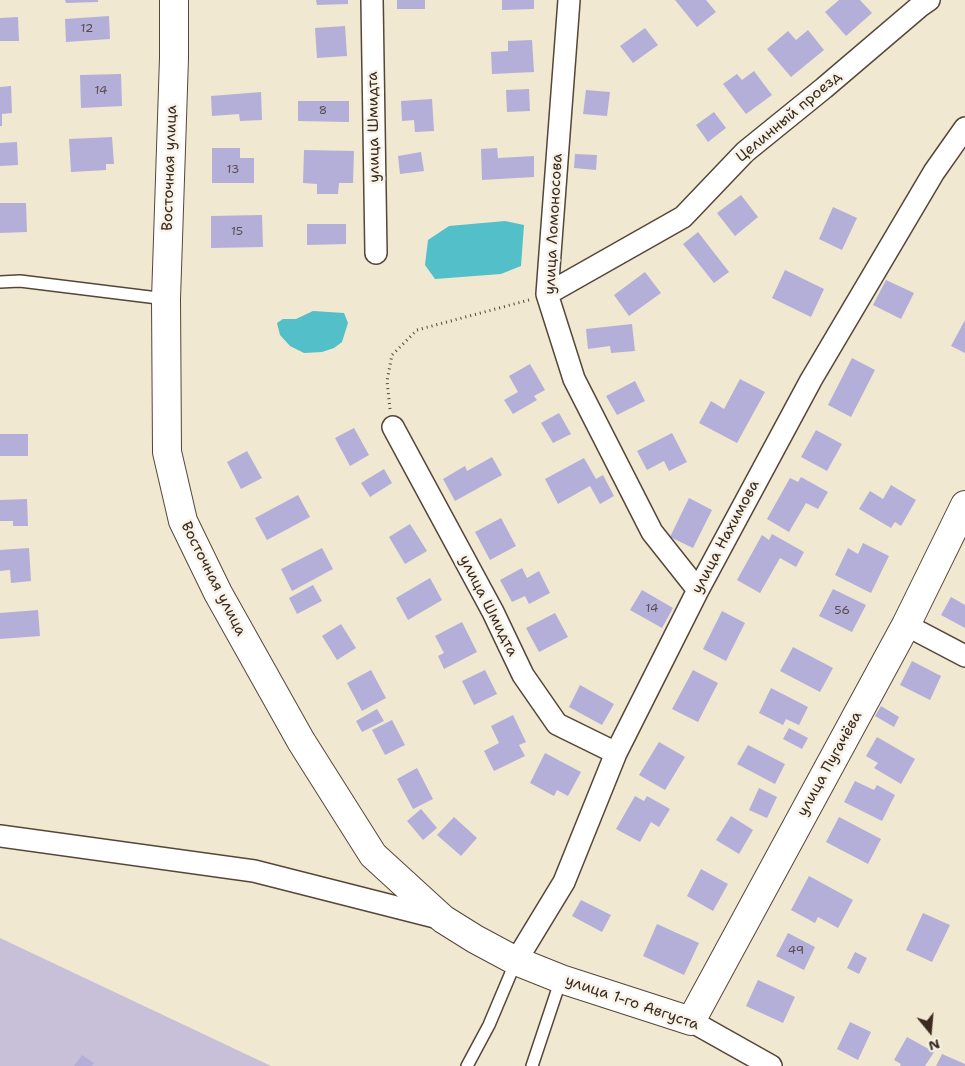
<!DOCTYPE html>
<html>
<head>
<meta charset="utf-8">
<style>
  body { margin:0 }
  #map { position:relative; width:965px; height:1066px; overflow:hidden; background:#f0e8d0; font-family:"Shantell Sans",sans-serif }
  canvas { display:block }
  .north { position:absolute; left:905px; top:1006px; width:50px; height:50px; -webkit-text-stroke:4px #f7f3e8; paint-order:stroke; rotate:163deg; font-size:14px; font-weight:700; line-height:20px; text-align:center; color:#3b2a1e }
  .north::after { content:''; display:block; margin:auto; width:18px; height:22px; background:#3b2a1e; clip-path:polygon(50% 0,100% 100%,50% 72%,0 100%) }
</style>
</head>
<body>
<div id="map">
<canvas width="965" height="1066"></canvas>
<div class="north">N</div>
</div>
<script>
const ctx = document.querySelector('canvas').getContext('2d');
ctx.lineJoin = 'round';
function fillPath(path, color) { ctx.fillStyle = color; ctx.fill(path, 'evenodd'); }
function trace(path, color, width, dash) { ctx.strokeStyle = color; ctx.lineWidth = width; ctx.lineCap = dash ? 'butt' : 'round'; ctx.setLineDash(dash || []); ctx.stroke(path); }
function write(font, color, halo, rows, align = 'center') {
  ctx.font = font + ' "Shantell Sans",sans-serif'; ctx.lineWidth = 5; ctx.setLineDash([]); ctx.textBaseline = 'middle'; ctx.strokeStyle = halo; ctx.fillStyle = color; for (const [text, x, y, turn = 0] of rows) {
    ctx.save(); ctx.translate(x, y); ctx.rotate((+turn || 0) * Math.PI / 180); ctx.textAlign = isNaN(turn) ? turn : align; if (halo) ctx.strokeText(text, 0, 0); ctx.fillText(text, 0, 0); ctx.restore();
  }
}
const industrial = new Path2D(`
  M0,938L271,1066H0Z`);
const water = new Path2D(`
  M505,221L524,225L521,266L501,274L435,279L425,265L428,240L449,226Z
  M313,311L344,313L348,323L342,342L334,348L322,352L304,353L290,346L280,335L277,323L283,319H296Z`);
const building = new Path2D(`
  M65,0H98V2L66,3Z
  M316,0H348V4L317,5Z
  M397,0H425V9H397Z
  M502,0H534V9L502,10Z
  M675,0H706L716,12L697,27Z
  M839,0H860L872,13L846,36L825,12Z
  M109,16L110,39L66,42L65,19Z
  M18,17L19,41H0V18Z
  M345,26L347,56L317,58L315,28Z
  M645,28L658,45L633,63L620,46Z
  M808,30L824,50L791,77L767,49L788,31L796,40Z
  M532,40L534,72L492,74L491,52L508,51V41Z
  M754,71L772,95L746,114L723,84L737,74L742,80Z
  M121,74L122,106L81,108L80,75Z
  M11,86L12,113L2,114V126H0V87Z
  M529,89L530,111L507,112L506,90Z
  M586,90L610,92L607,116L583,114Z
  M261,92L262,120L240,121L239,114L212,116L211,96Z
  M432,99L434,131L415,132L414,120L402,121L401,101Z
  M298,101H349V122L298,121Z
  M714,112L726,128L708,142L696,125Z
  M112,137L114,164H106V170L71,172L69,139Z
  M17,142L18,165L0,166V143Z
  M212,148H240V158H254V183H212Z
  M497,148L498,158L534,156V177L482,180L481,149Z
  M304,150L354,151L353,183H339L338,194H317V184L303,183Z
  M421,152L424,171L400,174L398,156Z
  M575,154L597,155L596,170L574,168Z
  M741,195L758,217L735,236L717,213Z
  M0,203H26L27,232L0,233Z
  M833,207L857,218L842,250L819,239Z
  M262,215L263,247L211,248V216Z
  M307,224H346V244L307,245Z
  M698,232L729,272L714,283L683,244Z
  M785,270L824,289L811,317L772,298Z
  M645,272L661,293L629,316L614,295Z
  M886,280L914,293L901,319L873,305Z
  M965,320V353L951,346Z
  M632,324L635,351L611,353L610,346L588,349L586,329Z
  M852,358L875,370L851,417L828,405Z
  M530,364L545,390L534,396L537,400L513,414L504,400L518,392L509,376Z
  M740,379L765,392L737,443L699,423L711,401L724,409Z
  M635,381L645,401L617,415L606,396Z
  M559,413L571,434L553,443L541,423Z
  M354,428L369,455L350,466L335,438Z
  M816,430L842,444L827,471L801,457Z
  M672,433L687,462L669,471L664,461L647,470L637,451Z
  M0,434H28V456H0Z
  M247,451L262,478L241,489L227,462Z
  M492,457L502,475L455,501L443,479L465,466L467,471Z
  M584,458L596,479L603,475L614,496L600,504L590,486L558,504L545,479Z
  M384,469L392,483L370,497L361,483Z
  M801,477L828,492L818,509L806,503L789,532L767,519L790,478L798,482Z
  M891,485L916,500L901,526L895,522L891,528L859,509L870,491L883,499Z
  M298,495L310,517L267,540L255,518Z
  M689,498L712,510L693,548L670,537Z
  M27,499L28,526H13V521H0V500Z
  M501,518L516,546L490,560L475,532Z
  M410,524L427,551L405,564L389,537Z
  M772,534L804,552L796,567L780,558L760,593L737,580L762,535L769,540Z
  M863,543L889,556L871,593L835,575L848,548L858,554Z
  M29,548L31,581L11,583L10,570L0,571V550Z
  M322,548L333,569L292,591L281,569Z
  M522,568L527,578L539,571L550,593L529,604L525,596L512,602L500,580Z
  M430,578L442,600L408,620L396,598Z
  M313,585L322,601L297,614L289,598Z
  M833,589L866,605L852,632L819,616Z
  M642,590L673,608L662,628L630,610Z
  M951,597L965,605V628L941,615Z
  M38,610L40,636L0,639V613Z
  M722,611L745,623L726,661L703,649Z
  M555,613L568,637L539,652L526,628Z
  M462,622L477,652L444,669L438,656L444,653L435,636Z
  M341,624L356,648L337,660L322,636Z
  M793,647L833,668L820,692L780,671Z
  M912,661L941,676L930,700L900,685Z
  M371,670L386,698L362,711L347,683Z
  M485,670L497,694L474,705L462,681Z
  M693,670L718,683L698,722L672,709Z
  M580,685L614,704L602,725L569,707Z
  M771,688L808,707L799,725L786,719L783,725L759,713Z
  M881,706L899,717L894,727L875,716Z
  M377,709L384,721L362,732L356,721Z
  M513,715L526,742L519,745L525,756L494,771L484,751L499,743L491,726Z
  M392,720L405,745L385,755L372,730Z
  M789,728L808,738L802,749L783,739Z
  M877,737L915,759L901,784L874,768L878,763L866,756Z
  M659,742L685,757L665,790L639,775Z
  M748,745L785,764L775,784L737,764Z
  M545,753L581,772L568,796L557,790L554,796L530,783Z
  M417,768L433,799L413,809L397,779Z
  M855,781L874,790L877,785L895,795L882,821L844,802Z
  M759,788L777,797L767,818L749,810Z
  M635,796L644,801L647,796L670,809L659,827L651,822L640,842L616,829Z
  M421,809L437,828L423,840L407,821Z
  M731,816L753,830L739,854L716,840Z
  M454,817L477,838L461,856L437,835Z
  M839,817L881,839L868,864L826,842Z
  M701,869L728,884L713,911L687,896Z
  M809,876L853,900L838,928L818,917L815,923L791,910Z
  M581,900L611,915L602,932L572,916Z
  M923,913L950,925L932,962L906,950Z
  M657,924L699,943L684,975L643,956Z
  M788,933L815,947L804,970L776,956Z
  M855,952L867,958L859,974L847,968Z
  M758,980L795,997L783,1023L746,1006Z
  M850,1022L871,1032L858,1060L837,1049Z
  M907,1037L934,1052L925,1066H900L901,1064L894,1060Z
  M942,1054L965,1064V1066H936Z
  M82,1055L94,1063L92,1066H74Z`);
const path = new Path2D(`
  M390,409L387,381L392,355L417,330L529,300`);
const service = new Path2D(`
  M0,282L20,281L166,299
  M467,1066L489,1025L516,961
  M532,1066L561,979`);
const minor = new Path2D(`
  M372,0L376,253
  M569,0L547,294L574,379L652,532L698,590
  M547,294L683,217L745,152L824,88L919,7L929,0
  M393,427L493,612L523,675L557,724L616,753
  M906,625L965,656
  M0,836L254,871L443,919
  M516,961L564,882L616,753L698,590L811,380L934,172L965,128
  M691,1021L771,1066`);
const tertiary = new Path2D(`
  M174,0V58L166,299L167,452L183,521L218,593L301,741L373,855L443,919L475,939L516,961L561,979L691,1021L906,625L965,505`);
const numberNames = [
  ["12",87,29],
  ["14",101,91],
  ["8",323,111],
  ["13",233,170],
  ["15",237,232],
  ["14",652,609],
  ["56",842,611],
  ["49",796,951]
];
const streetNames = [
  ["Целинный проезд",789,117,-40],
  ["улица Шмидта",374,127,-91],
  ["Восточная улица",170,168,-88],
  ["улица Ломоносова",554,224,-87],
  ["улица Нахимова",726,537,-62],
  ["Восточная улица",213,579,63],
  ["улица Шмидта",488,606,63],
  ["улица Пугачёва",830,764,-61],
  ["улица 1-го Августа",632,1003,19]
];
fillPath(industrial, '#c8bfd8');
fillPath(water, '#52bfc9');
fillPath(building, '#b3afd9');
trace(service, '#564639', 14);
trace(minor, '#564639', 24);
trace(tertiary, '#564639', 30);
trace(path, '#564639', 3, [1, 4]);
trace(service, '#fff', 11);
trace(minor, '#fff', 21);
trace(tertiary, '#fff', 28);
write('12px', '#594b4d', null, numberNames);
write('15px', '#3b2a1e', '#f7f3e8', streetNames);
</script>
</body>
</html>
